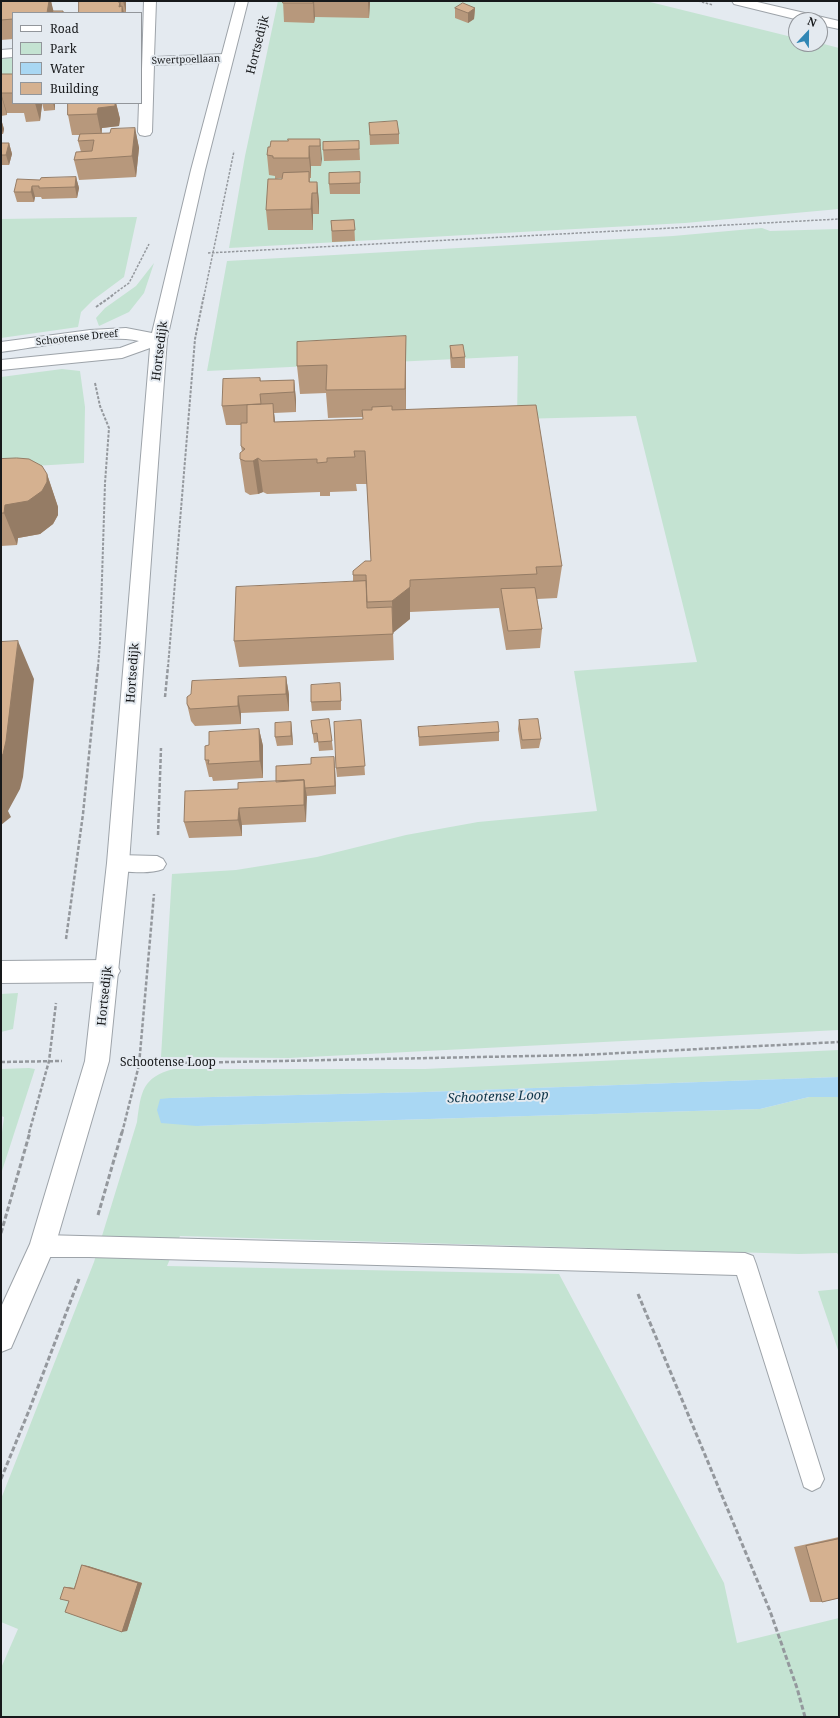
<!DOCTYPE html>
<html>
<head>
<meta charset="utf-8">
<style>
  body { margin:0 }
  #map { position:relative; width:840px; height:1718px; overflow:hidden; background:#e4eaf0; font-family:"Noto Serif",serif }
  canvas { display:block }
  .frame { position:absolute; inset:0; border:2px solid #17191b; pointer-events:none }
  .legend { position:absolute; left:12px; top:12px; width:130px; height:92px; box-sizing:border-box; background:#e4eaf0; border:1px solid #92969b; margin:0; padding:5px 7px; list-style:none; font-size:12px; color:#17191b }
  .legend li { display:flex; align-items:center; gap:8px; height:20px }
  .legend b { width:20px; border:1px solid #92969b }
  .north { position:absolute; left:788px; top:12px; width:40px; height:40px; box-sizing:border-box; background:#e4eaf0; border:1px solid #92969b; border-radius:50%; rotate:22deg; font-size:11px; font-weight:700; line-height:16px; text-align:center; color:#17191b }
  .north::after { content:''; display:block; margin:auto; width:14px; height:18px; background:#3087b5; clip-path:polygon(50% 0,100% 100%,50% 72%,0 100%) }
</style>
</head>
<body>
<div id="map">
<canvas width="840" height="1718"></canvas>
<div class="frame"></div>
<ul class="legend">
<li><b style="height:5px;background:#fff"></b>Road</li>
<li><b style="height:11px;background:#c4e3d2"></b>Park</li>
<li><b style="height:11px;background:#a9d7f3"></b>Water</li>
<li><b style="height:11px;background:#d5b190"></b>Building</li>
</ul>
<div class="north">N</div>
</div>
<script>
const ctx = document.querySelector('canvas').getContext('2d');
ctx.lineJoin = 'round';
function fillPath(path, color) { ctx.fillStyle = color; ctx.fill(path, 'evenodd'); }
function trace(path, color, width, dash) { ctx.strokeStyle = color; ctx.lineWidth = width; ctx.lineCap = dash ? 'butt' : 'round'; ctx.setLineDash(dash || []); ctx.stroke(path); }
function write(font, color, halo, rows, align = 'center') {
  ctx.font = font + ' "Noto Serif",serif'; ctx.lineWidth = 4; ctx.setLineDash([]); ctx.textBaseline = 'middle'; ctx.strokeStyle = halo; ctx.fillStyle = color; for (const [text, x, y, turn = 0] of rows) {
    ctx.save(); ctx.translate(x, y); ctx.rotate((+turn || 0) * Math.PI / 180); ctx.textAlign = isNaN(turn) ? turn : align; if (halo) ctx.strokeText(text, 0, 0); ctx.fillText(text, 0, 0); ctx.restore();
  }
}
const green = new Path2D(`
  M278,1H646L796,38V44L820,43L839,48V209L685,223L229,248L245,156Z
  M13,57V75H1V58Z
  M137,217L124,277L93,300L81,312L78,327L1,338V219Z
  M762,228L770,231L839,229V1030L289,1058L161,1057L172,874L236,870L317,857L406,835L478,822L597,811L574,671L697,662L636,416L517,419L518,356L207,371L227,261L673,236Z
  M154,263L144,293L129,312L99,326L96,318L105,308L136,286Z
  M62,369L80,371L85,407L84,463L1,468V377Z
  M18,993L13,1029L1,1032V994Z
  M839,1050V1077L425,1092L170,1098L197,1126L760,1109L809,1097H839V1256L837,1253L799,1254L180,1236L167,1266L559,1274L724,1583L737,1643L839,1618V1717H1V1668L18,1629L1,1622V1499L94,1262L137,1122C141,1092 142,1077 174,1069H425Z
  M29,1068L35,1069L1,1174V1140L4,1117L1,1116V1069Z
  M839,1289V1353L818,1291Z`);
const water = new Path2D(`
  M839,1077V1097H809L760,1109L197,1126L161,1123L157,1110L160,1099L170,1098L425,1092Z`);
const pathFar3 = new Path2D(`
  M698,1L713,5
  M208,253L839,219
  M111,296L129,283L149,244
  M204,296L234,151`);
const pathFar2 = new Path2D(`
  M96,307L113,295
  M95,383L100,406L109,428L105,483L100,642L98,667
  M168,667L195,339L204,295`);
const pathFar1 = new Path2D(`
  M165,697L168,666
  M158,835L161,748
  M66,939L83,814L98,666
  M1,1062L62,1061
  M129,1064L581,1055L839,1042
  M29,1133L49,1061L56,1003
  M122,1133L139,1065L154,894`);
const path = new Path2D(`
  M98,1215L122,1132
  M1,1233L30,1132
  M638,1294L770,1611L797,1688L805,1717
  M1,1479L30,1408L79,1279`);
const service = new Path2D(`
  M118,855L157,856L163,859L166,864L163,869C151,874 124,873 112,868L109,863L112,858Z
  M42,1235L745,1253L753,1256L756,1264L824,1479L820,1487L812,1491L804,1487L737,1275L89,1257H42L34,1254L31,1246L34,1238Z`);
const minor = new Path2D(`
  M144,1H156L154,57L226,54L231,55L233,58L231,61L226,62L154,65L152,132L150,135L145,136L140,135L138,132L139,103H141Z
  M13,49V57L1,58V50Z
  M108,960L116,964L120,971L116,978L108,982L1,983V961Z`);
const tertiary = new Path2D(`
  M236,1H248L205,170L167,339L129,863L109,1061L55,1246L11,1348L1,1352V1307L30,1244L85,1061L107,863L150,348L122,358L1,370V360L120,348L139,341C100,333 41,347 1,352V342L90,330L126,328L152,333L191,170Z
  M732,1H753L839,21V29L820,25V20H799L734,4Z`);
const wall = new Path2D(`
  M1,1H51L53,12L63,11L64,13H13V39L1,40Z
  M79,1H126V12L124,13Z
  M283,1H370L369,18L315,17L314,23L284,22Z
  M455,8H475L474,19L468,23L455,18Z
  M1,74H13V103H42V105L40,121L26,122L24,113H7V115L1,116Z
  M42,103H55V110L44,111Z
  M68,103H116L120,119L119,126L102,128V133H110L135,128L139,148L136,177L79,180L74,160L81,152L78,141L79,135H72L68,115Z
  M1,119L4,129L3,134H1Z
  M369,123L399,134V144L370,145Z
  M320,139L321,166H311V178H310V182H317L319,202V214H313V230H268L266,210L282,178L275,179V176L269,175L267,155L270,147L288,141Z
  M359,141L360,160L324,161L323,150Z
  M1,143H9L12,154L9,165H1Z
  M360,172V194H330L329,184Z
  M76,177L79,188L77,198L42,199L41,197H35L34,202H17L14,192L40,180Z
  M354,220L355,241L332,242L331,221Z
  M406,336V409L562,566L557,598L537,599L542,629L540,648L506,650L499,608L410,612V619L393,632L394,660L239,667L234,641L353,581V571L371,561L367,484H356L357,491L330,492V496H320V492L267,494L263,492L258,494L250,495L245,492L240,459L242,452L241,446V425H226L222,406L260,378L261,381L294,380L296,400V412L274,413L275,422L363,419V417L328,418L326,393L300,394L297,366Z
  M450,346L465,357V368H451L450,356Z
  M1,459L47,474L58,507V515L53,524L40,534L18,538L17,545L1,546Z
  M286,677L289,695V711L241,713V724L195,726L191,721L187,704Z
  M341,693V710L312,711L311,702Z
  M329,719L333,750L319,751L318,742L314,743L311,721Z
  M361,720L365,775L337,777L336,768Z
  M519,720L541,739L539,748L521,749L518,729Z
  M291,722L292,731L293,745L277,746L275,737Z
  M418,727L499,732V741L419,746Z
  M259,729L263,746V778L213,781L212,777H209L205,760L209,745Z
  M335,766L336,794L306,796V822L242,825V836L189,838L184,822L276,782Z
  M839,1537V1598L822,1602H810L794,1547Z
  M82,1565L88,1566L142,1583L127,1631L69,1601L64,1587H70L74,1588Z`);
const shadedWall = new Path2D(`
  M49,1H51L54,13H47Z
  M118,1H120L122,12V6L124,13H117Z
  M123,1H126V12Z
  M313,1H314L315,17L314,23L313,3Z
  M368,1H370L369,18Z
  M475,8L474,19L468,23V13Z
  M1,93L7,113V115L1,95Z
  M35,103H42V105L40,121Z
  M53,103H55V110Z
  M112,103H116L120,119L119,126L102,128L101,134L97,114L98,108Z
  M1,119L4,129L3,134L1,127Z
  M135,128L139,148L136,177L132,156Z
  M320,139L322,159L321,166L320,146Z
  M9,143L12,154L9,165L6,155Z
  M309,146L311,166V178L309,158Z
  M76,177L79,188L77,198L75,187Z
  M317,182L319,202V214L317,193Z
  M32,186L35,197L34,202L31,192Z
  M312,193L313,214V230L311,209Z
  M406,336V365L405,416V389Z
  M294,380L296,400V412L294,392Z
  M273,404L277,438L274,422Z
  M258,458L263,492L258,494L253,461Z
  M47,474L58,507V515L53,524L40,534L18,538L17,545L4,513L5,505Z
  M410,587V619L393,633L392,601Z
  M18,641L34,679L23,777L20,789L8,811L11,817L1,825V757Z
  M286,677L289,695V711L286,694Z
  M238,696L241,713V724L238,706Z
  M291,722L292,731L293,745L291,736Z
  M259,729L263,746V778L260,761Z
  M334,757L335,766L336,794L335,786Z
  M304,780L307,797L306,822L304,805Z
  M239,808L242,825V836L238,820Z
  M82,1565L88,1566L142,1583L127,1631L122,1632Z`);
const building = new Path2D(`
  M1,1H49L47,13H13V19L1,20Z
  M79,1H118V2H120L119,7L122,6V13H79Z
  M283,1H313V3H283Z
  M463,3L475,8L468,13L455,8Z
  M53,11H63V13H53Z
  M1,74H13V93H1V95Z
  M68,103H115V106L98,108L97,114L68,115Z
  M397,121L399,134L370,135L369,123Z
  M135,128L132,156L74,160L76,152L92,151L94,140L78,141L80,134L110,133L111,129Z
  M288,139H320V146H309V158H273V156L267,155L268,147H270L271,141H288Z
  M359,141V149L323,150V142Z
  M1,143H9L6,155H1Z
  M309,172V182H317V193H312L311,209L266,210L268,179H282L283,173Z
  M360,172V183L329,184V173Z
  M76,177L75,187L39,188V186H32L31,192H14L17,179L40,180L41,178Z
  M354,220L355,230L332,231L331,221Z
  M406,336L405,389L326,390L327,365L297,366V342Z
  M463,345L465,357L452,358L450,346Z
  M260,378V381L294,380V392L260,394L261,404L222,406L223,379Z
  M273,404L274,422L363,419L362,410H372V407L392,406V410L536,405L562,566L536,567L537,574L410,580V587L392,601L367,602L366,575H353V571L365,561H371L365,451H354L355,457L327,458V462L317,463V459L262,461L258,458L253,461H245L240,459V453L245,449L241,446V423H247V405Z
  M17,458L29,459L42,466L47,474V482L42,491L28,501L5,505L4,513H1V459Z
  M366,581L367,608L392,607L393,634L234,641L236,587Z
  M535,588L542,629L508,631L501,589Z
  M18,641L6,741L3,754L1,757V642Z
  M286,677V694L238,696V706L190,709L187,704V697L191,694L192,681Z
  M340,683L341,701L311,702V685Z
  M329,719L332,741L318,742L317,733L313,734L311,721Z
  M538,719L541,739L522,740L519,720Z
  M361,720L365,766L336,768L334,722Z
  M291,722V736L275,737V723Z
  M498,722L499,732L419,737L418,727Z
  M259,729L260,761L208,764L209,760H205V746L209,745V732Z
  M334,757L335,786L305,788L304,780L276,782V766L311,764V758Z
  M304,780V805L239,808L238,820L184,822L185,791L238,789V783Z
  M839,1539V1598L822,1602L806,1546Z
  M82,1565L138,1583L122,1632L65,1612L69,1601L60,1599L64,1587L74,1589Z`);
const farStreetnames = [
  ["Swertpoellaan",186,60,-2],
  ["Schootense Dreef",77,338,-6]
];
const streetNames = [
  ["Hortsedijk",258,45,-76],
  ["Hortsedijk",160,351,-83],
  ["Hortsedijk",133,673,-86],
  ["Hortsedijk",105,996,-84],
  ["Schootense Loop",168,1063]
];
const waterNames = [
  ["Schootense Loop",498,1097,-2]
];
fillPath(green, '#c4e3d2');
fillPath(water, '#a9d7f3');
trace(service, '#9da3a9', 2);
trace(minor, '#9da3a9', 2);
trace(tertiary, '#9da3a9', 2);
trace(pathFar3, '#94989d', 1.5, [2.5, 1.5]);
trace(pathFar2, '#94989d', 2, [3, 1.5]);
trace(pathFar1, '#94989d', 2.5, [4, 2]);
trace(path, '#94989d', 3, [5, 2.5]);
fillPath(service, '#fff');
fillPath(minor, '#fff');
fillPath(tertiary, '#fff');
fillPath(wall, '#b7987c');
fillPath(shadedWall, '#957c65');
fillPath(building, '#d5b190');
trace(building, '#957c65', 1);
write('10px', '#17191b', '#e4eaf0', farStreetnames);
write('12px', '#17191b', '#e4eaf0', streetNames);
write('italic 13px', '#0f3549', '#e4eaf0', waterNames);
</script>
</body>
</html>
